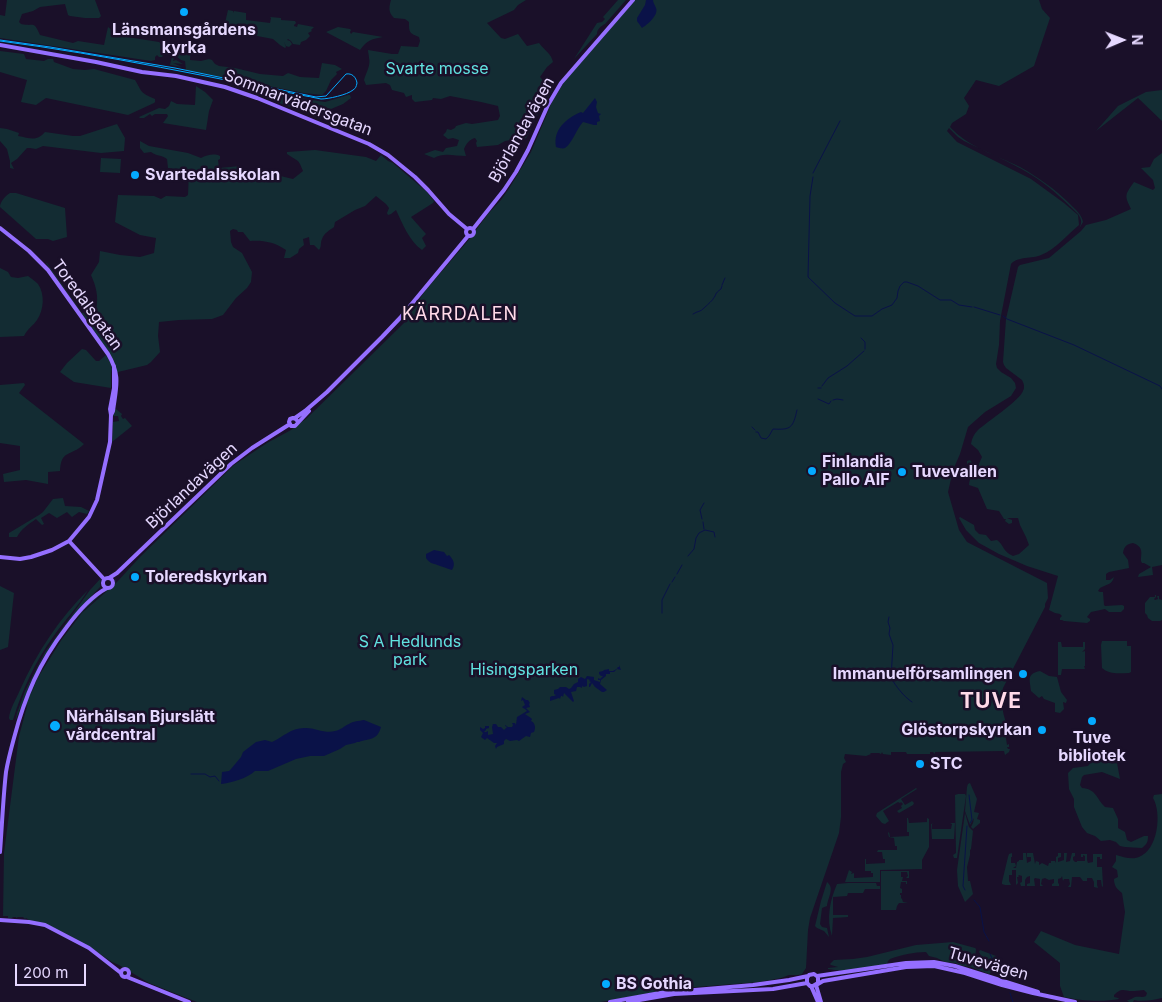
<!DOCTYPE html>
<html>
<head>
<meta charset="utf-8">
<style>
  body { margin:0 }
  #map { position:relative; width:1162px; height:1002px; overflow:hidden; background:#1a1029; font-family:Inter,sans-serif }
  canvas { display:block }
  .north { position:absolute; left:1097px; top:15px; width:50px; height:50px; -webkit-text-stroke:4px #1a1029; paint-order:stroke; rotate:89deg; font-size:14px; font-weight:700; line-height:20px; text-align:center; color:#e6d8ff }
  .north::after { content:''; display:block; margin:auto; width:18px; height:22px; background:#e6d8ff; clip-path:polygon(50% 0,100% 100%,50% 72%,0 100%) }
  .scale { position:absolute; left:15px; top:964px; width:71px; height:22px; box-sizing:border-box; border:2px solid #e6d8ff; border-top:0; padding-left:6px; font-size:15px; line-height:18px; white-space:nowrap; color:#e6d8ff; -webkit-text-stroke:4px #1a1029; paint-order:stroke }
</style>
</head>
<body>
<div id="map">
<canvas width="1162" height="1002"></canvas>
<div class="north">N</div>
<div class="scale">200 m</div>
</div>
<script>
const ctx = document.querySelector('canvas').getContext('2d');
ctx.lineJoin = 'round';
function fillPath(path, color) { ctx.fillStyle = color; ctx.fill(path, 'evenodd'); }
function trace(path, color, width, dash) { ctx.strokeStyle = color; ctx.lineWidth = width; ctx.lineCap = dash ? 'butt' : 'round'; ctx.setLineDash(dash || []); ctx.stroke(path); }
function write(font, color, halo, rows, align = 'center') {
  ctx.font = font + ' Inter,sans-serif'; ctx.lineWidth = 5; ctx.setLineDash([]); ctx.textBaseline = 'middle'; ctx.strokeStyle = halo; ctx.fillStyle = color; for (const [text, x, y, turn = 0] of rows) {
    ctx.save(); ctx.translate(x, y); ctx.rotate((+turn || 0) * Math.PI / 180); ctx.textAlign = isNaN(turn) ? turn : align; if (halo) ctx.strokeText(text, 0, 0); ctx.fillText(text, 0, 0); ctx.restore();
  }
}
const green = new Path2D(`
  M7,0H95L101,16L99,18H85L70,16L68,15L65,4L40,7L33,11L22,14L19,22L21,24C35,27 33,20 40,35L73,43L78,41L104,45L108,27L114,32L121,36L159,42L163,45L166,49L163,52L164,54L162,57H159L157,55L155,57V60L151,61L0,38V15L5,16Z
  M391,0H526L518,5L514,10L487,23L501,38L505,39L518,34L527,46L539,43C545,51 551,53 553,62L547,67L540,77L547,85L553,89L537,116L527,137L522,142L515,144H512L511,140L505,141L498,145L477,147L476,143L477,141L475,138C470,139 466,144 464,149L466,156C455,156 443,152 434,158L424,154L435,150L443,152L446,148L457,146L459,140L453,138L448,139L443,135L446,132L447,129L451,130L455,128L456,126L466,123L472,124L498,120L500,116L498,106L481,102L450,96L441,99L433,98L432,100L415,102L412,99V95L406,97L404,93L392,90L390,85L386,83L366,85L364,80C366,73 371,65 369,58C369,55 368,53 368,50L392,54H398L401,46L418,47L420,41L419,37C409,33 409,32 409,22L405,19L394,18C388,12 389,7 391,0Z
  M618,0H626L605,24C601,26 597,29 597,34L574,59L597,23L602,22L605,19L603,17Z
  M635,0H1039L1042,9L1050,18L1034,66L999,86L976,80L964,98L969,106L966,114L952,123L950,127C968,147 996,155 1020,167C1038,177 1055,189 1070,204C1075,209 1082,215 1083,222L1079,229C1082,223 1082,220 1078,214C1063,199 1048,185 1030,174C1009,161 986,152 964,141L958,137L949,128L947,131L957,142L1031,179L1064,203L1078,215L1079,225C1067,235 1056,249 1041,255C1032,259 1018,256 1011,264L1000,321L999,345L996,364L997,368L1001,372L1011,378L1015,383L1016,388L1011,396L985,412L968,427L960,454L953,470L948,492L959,530L967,542L1047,583L1048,598L1045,604V607L1003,688C1001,700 1002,712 1006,722L1004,725L1007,745L1009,744V747H1007L1008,749H1010L1009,752L1005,755L1004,751L935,752V754L933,752H930V754H907L906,752H891V755L883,754L882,752L881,754L879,753H870L871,754L866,756L845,754L844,758L846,762L843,764L841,772V817L839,833L810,918L808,930L806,968L802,974L798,975H789L781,978L759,982L671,989L601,1002H197L149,983L119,965L112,962C89,946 54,923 26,920H29L26,918L25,919L23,917H18L16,918V917H13L12,918H8V916H3L4,853L19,736L28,703L37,679L62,639L82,613L107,591L104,592C76,615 53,644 37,677C33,687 30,701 25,709C33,675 59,634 84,609C88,604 98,593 104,590C107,588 111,590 114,585C115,583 115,580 116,578V580L115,584L116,583L140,557L234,465L267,443L291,430L307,418L404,323L407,318L400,322L391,332L410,312H411L425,291L467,242L488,214L501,200L510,187L531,152L552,102L566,79Z
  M228,10L233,11V13L234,11L246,13V20L270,23L271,18L270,17L281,18V20L295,21L296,23L294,25V26L297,27L298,24L314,27L311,30L312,31L308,33L310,36L306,40L301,42L300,45L293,44L291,41L288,39L287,40L290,41L292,44L289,47L286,46L284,42L286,47L285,48L280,45L273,39L252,35L241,29L228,27L223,23H225Z
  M338,27L350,29L351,30L350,32L351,34L353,32L383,37C372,39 367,40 360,50L326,32Z
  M182,44L191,45L190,60L201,61L209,59L212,60L215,64L219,66L235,68L260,74L283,76L288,73L300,77L319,78L322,63L335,65L342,69L336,72L337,74L331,80L326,91L322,95L304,93L186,70L185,61L181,60L176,56V53L181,49L182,45L175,51L174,58L173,61L176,60L183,64L173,63L182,67L170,65L174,48L176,46Z
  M0,51L24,54L26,59L44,61L48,59H53L54,62L73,69L85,70L94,69L135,80C143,93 139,92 155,99V102L154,103L128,115L46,98L36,105L21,102L27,80L0,72Z
  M196,86L205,92L213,100L209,111L206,130L163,123L168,116L167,114H155L152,116L150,114L144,118H140L139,117L159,108L165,109L169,106L171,101L177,104L195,105Z
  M250,88L318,101L325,102L348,95H350L351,98L343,104L331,109V111L326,116L319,119L304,112L249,92L245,89Z
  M1162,90V121L1138,98L1096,131L1118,106L1146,92Z
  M117,124L125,138L124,151L101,153L43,146L36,149L30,148H27L17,159L11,163L14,169L10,168V161L7,149L0,141V128L7,129L19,133L18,136C30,138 36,142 45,132L73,136H80Z
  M140,141L149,146L188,153L201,158C207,155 214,153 220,156V159L218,160L219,168L241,166L247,173L272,174L293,179L303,171L300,164L298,161L287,154V152L315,150L366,157L376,161L381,155L388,161L393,163L427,192L434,201L433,203L411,217L426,234L422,238L426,246L422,250C410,242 402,223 396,210L391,214L388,215L387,213L389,208L386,204L376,196L365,206L355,210L335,222L334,227C330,230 324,233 322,239C320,243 322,246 319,250L314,245H310L309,237L303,239L304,245L299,249L298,253L290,258H284L286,250C275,242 262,240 250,241L243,232H238L237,230L233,229L230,231L231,242L233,247L242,253L252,272L251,282L247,288L236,298L223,315L212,319L179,320L159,322L158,336L160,352L151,362L147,365L118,372L117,375L108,351L46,263H47L82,313L96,310C99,297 96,286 91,275L99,262L100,251L120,255L140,257L154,253L156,238L140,235L115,222L118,195L154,196L161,199L166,196L185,197L188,195L189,170L168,168L167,159C162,155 156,156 151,152L144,153L140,148Z
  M1162,153V565L1152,567L1153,575L1138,577L1139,574L1151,567L1144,563H1142L1141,561C1141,553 1144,547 1133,543C1126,544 1124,547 1123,553L1128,560L1129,568L1109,572L1106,574V580H1110L1114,577C1112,585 1107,584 1100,588L1098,591L1100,592H1103L1104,605L1105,606L1122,605L1124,606V609L1121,612H1109L1105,609L1091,612L1087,617L1090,619V621L1087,623L1064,621L1062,620H1060V618L1062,616L1060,614L1055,613L1049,610L1058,576L1027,566L999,554L979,543L966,530L959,518L960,517L974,525L975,530L979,534L986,535L991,541L997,540C1004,545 1003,552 1013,556L1019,554L1029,545L1026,537L1020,525L1018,518H1007L1012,520V523L1009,524L1005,521L1006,519H1004L999,511L987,509L978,488L969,485C970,475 976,471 967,464V461L970,460L975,466H978L982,457L978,450L971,444C972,438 974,434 978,430C987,422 1020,400 1023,391C1025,387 1024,384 1022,380L1006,368L1004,365L1003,362L1006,319L1018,267L1020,265L1049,258L1081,231L1086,225L1106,220L1131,209C1124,195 1125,195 1134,182L1153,190L1155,188L1153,180L1141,168L1150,167L1154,159Z
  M101,158L121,159L120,173L100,172Z
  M10,193H16L65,208L67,237L53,241L48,239H36L0,207C0,202 5,196 10,193Z
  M0,268L8,272L11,277L18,278L28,276C31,278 35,281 38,284C45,294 44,310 37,320C33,326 28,328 24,336L0,337Z
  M79,316C89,327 107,351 111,364C113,372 113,380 113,388H112L113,376L111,369V388L74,382L60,372L67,363L82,349L86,350L96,361H99L106,355L110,362L107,355Z
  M24,383L25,385L19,393L84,444C71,457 61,449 60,471L48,472V484L26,480L4,482L3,474L20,470V446L0,443V385Z
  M115,409H116L122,414L121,416L123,419L125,418L132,426L112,442L113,422L119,421L118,416H113Z
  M63,498L65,506L81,507L89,511L87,514L79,512L72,517L67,512L57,518L49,513L41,518L44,524L42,525L36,519C29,524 21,529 17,537H9V533L39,515L43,512L53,499Z
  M101,578L100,587L70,619L55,641L43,658L31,682L15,722L17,713L25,691L45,652L90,590Z
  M0,586L14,593L8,647L0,650Z
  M88,590C78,607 64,621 53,637C35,662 22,690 13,720H10L9,718C10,709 16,699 20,690C37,652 59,619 88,590Z
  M1155,595H1156V597L1154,599L1155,600L1158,599L1157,596H1162H1159V599L1162,600V620L1160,621H1152L1148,618L1147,615L1145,613V603L1150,597H1155Z
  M1102,641H1127V646H1131V672L1129,673C1119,673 1110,675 1102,668L1101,645Z
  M1058,642H1061L1062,647H1083V642H1085V649L1082,652L1085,651V666H1084L1085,669H1062L1061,675H1058Z
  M1040,671L1049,676L1057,677L1061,692L1067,700L1066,703L1063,702L1064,709L1060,713L1055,712V703L1044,699L1042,696L1039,698L1031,691C1030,680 1026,674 1040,671Z
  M1099,761C1106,762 1111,764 1117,763L1120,779L1102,772L1084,775L1082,777L1080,785L1082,788C1096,789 1096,798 1105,807L1113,808L1118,819V828L1125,832L1127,840L1131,842L1144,836H1148C1148,842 1147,844 1142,848L1125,847L1120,846L1116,842L1110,840L1101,841L1095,836L1087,833L1082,827L1074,807V799L1069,789L1068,773L1073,768L1088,766L1091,762Z
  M970,783L977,799L974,812L979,813L977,819L980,820V823L973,829L971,827L973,823L974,818L970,825L965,811L967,787L968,784Z
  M916,788L917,789L901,799L905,805L912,801L914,803L913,805L899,813L897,811L902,808L901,806L903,804L901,802L900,803L898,802L883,811L889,821L885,824L882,823L876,816L877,813Z
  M958,794H965L966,796L957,858H954L953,855L956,853L955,795Z
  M1162,794V998C1154,1000 1142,1002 1134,1000L1133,1002H1129L1127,1000C1131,1000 1132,998 1135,997C1139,996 1142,998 1146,996L1147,993L1144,990C1141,990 1138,991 1135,991C1124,992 1123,986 1114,995V997L1118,998L1119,999C1104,1002 1080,1001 1064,997L1060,986V963L1034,942L1041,931L1075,945L1119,954L1125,912L1122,893C1117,889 1114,886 1114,879L1118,877L1117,870L1112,867L1116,861V855C1123,857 1132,860 1139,857C1158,850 1162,813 1153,798L1154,795Z
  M965,813L969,827L973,831L971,849L970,850V855L967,867L968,881H970L973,894L965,902L958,886L957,870Z
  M907,818H908L909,823L927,822V818L929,819V847L922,860V869L880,870V882H845L849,870L852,872L851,874L854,873V878L873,877V873H871V871H865V859H866V864L885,863V859H883L882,852H877L878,850H897V846H895L894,838L889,837L888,833L889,832L890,837L909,836V832H907Z
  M935,823L932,824V829H951L952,824L950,823H955L954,839H932L931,824Z
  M1012,853V857H1011V863H1015L1016,866L1013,868H1016L1017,862L1019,861V860H1023V853H1026L1027,863L1031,861V857H1027V853H1033L1035,864L1036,861L1039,862V865L1042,863L1048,866L1049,863H1051V861H1055L1056,863V857L1058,856V853H1061V857L1058,858V862L1064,860V853H1067L1066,862L1070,861L1072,853H1075V856L1073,857V860L1075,862H1077V861H1085V856L1083,855V857H1081V854H1087V860L1088,863L1093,862V854H1102V859H1100V857H1097V867H1102L1103,886L1102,887L1101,880H1097V885L1098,888L1094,887V882L1092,878H1087V876V881H1083L1080,877H1072L1071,887H1068L1070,884L1069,879H1064L1063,881L1062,876L1061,878L1058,879V883L1059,884V886H1052V884L1054,883V879L1049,880L1045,878L1042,879L1041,884L1043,886H1040V879L1035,878L1034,879L1035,886H1027V884L1030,883V876L1027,877L1025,880V886H1021L1020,883L1022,882V876L1019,875L1018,876L1019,877H1017L1018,883L1016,885V870H1012V875H1009V881L1011,885H1005L1002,884V882L1008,857L1009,854Z
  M881,871H909V878H906L908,876L907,872H901V877H903L902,881H907V884H906V882H901L900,888L902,889V893H900V895H901V898L902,899L903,902L908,903H899L897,906L896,910H881Z
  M827,882C835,888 828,897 827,906L822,908L820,924L822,927L827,928L829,937L824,931L817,928L815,926L821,901Z
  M848,883H876L877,886H880V889H865L863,893H848L847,896L833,897V915H848V917L833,918L832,936C826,919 830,900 837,884Z
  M953,942L975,948L976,949L975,960L977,964L982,957L979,952L980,950L996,956L997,958L994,969L989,974L971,967L959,965L956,963L945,962L937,958L929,956L926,952C914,952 901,955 890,959L888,961L887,964C868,967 847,973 828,969V968L838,967L831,965L830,964L834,960L853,959L867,957L916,945Z`);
const water = new Path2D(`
  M646,0H653C653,3 655,5 656,8C659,15 647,25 642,28L637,21V18L645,5Z
  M595,98L597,102L596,107L598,113L601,114L599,116L600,121L597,122V125H594L583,122C577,128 572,144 565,148C563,149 559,148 556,147C553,130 565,119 581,112L583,113Z
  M434,550L444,552L447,556L449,555C453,559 456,564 452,570C447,569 445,567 440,566C433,563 430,564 426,558V554Z
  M619,665L621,670L617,669L614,672H610V674H606V676L601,680L600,684L607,690L604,692H602L595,687L592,683L590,687H589V684L591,682L589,681L590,680L587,679V686L584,687L582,686V688L580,687H577L576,691L571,692L574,701L573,702L564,693L563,697L562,696H561L560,699L559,698L550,701V697L552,696H554L556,695L554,694V690L558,689L560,687H566L569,689L571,688L574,684L578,682V679L581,677L585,679L587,676L594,677V680L600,682V680H598V678L600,679L603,676H601L599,674V672L603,671L604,670L609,669V671H613L618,668L617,667H619Z
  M522,697L526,700H528L530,703L529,704L530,707L526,708L530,712L525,714L531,718L532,719L531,721C535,723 536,727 534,732L531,733L530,737L526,736L519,741L517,740L510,741L506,739L504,741V744L497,747L496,749L495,746L497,743H494L487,738L485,740L481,737L483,733L480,730V727L483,729L485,728V726H489V728L486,729V730L484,732H486L488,731V735L493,734L492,727L493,724H496L498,727H501L504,730L507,727L505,726V725L508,727H512L513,725L512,723H515L516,725L517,717L527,711L525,709L523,708L522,707L525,705L523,700L521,701Z
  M364,720L381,727C377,741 370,738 359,742H357L355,743L346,745L340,749L324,756H310L296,759L268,771H255C248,778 231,783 221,784L222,772L229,771L231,769L241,757L243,752L256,742L265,740L272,742C283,737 291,728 304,728C314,727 325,734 335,731C341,730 344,726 349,724C353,721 359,721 364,720Z`);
const stream = new Path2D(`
  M813,173L840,121
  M813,177L810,196L808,277L835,303L855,316H872L882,309L892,305L897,298L898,291L900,286L904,282H907L918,286L940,300H951L959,305L972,307
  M722,285L725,278
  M974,307L1000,315
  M693,314C697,311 701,312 704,308C706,306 712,301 713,299C717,294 714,294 721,289L722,286
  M1003,316L1007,319L1074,345L1160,386L1162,389
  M861,338L865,342V349
  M822,386L828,378L847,366L864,351
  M818,388H821
  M818,399L829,404L831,401
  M833,400L837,399L843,400
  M752,427L755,430
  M756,432H758L761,438L766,439L769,436L773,429C791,430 793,428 797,410
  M702,519L700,510L704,503
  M703,522L704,529
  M688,556L694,549L696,538L699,533L705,530L714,532L715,537
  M677,574L682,565
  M672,582L675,577
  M662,613V600L670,584
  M889,617L888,622L890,628L889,634L893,645L891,678C896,686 903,696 912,702
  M191,774H205L210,777L215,776L219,781
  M969,795L972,820L970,823
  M965,890L963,886L967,826
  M974,900L980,907L984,932L989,941
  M990,954L994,962
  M1001,971L1004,979
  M1010,993L1013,1002`);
const secondary = new Path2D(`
  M0,45L96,62L142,72L176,76L225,87L257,98L369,144L388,155L415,177L428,190L449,214L467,229
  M466 232a4 4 0 1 1 8 0a4 4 0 1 1-8 0Z
  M0,228L29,251L48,270L108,354C121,376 116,387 113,411L111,415
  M473,229L504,190L516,172L528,150L548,105L561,83L633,0
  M295,418L305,411L327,392L382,337L400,318L468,236
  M298,422L296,419L293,418L290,419L289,422L291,426H295L309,411
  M69,541L104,579
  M0,557L20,559L31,557L52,550L69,541L89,517L97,500L110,442L111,415L110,409L114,388V366
  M109,578L117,573L231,464L252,448L290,424
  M103 583a5 5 0 1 1 10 0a5 5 0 1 1-10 0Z
  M0,852C2,826 3,799 6,772C8,760 11,749 14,738C25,696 39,663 66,628C77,613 90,597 107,588
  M0,920L29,922L45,925L89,948L121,973
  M121 973a4 4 0 1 1 8 0a4 4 0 1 1-8 0Z
  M817,976L906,963L934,962L955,966L1038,992
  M127,977L189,1002
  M818,984L823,981L906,967L934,966L965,973L1002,985L1033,993L1075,1002
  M816,985L821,1002
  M811,986L818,1002
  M610,1002L660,993L753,985L789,980L808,976
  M628,1002L674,994L773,989L807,983L810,986H813L818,983V977L814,974L809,975L807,978V983`);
const tram = new Path2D(`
  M0,40L50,47L175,68L316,97L326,96L346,74C352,73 356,77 357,83C356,87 356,88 353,90C347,95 328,99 321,99C214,78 108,55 0,41`);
const markers = [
  [184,12,5,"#04aaff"],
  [135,175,5,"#04aaff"],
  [812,471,5,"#04aaff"],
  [902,472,5,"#04aaff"],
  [135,577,5,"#04aaff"],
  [1023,674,5,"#04aaff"],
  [1092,721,5,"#04aaff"],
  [55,726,6,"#04aaff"],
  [1042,730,5,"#04aaff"],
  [920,764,5,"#04aaff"],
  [606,984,5,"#04aaff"]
];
const poiNames = [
  ["Länsmansgårdens",184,30,"center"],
  ["kyrka",184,48,"center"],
  ["Svartedalsskolan",145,175],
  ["Finlandia",822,462],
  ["Pallo AIF",822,480],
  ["Tuvevallen",912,472],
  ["Toleredskyrkan",145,577],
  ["Immanuelförsamlingen",1013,674,"right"],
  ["Närhälsan Bjurslätt",66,717],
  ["vårdcentral",66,735],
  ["Glöstorpskyrkan",1032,730,"right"],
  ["Tuve",1092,738,"center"],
  ["bibliotek",1092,756,"center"],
  ["STC",930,764],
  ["BS Gothia",616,984]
];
const parkNames = [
  ["Svarte mosse",437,69],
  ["S A Hedlunds",410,642],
  ["park",410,660],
  ["Hisingsparken",524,670]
];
const streetNames = [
  ["Sommarvädersgatan",298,103,21],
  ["Björlandavägen",522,130,-61],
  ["Toredalsgatan",87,305,54],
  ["Björlandavägen",192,486,-43],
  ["Tuvevägen",988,964,16]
];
const neighbourhoodNames = [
  ["KÄRRDALEN",460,315]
];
const districtNames = [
  ["TUVE",991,702]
];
fillPath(green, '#132c33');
fillPath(water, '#0a1248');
trace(stream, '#0a1248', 1);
trace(secondary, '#956fff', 4);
trace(tram, '#04aaff', 1);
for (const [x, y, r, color] of markers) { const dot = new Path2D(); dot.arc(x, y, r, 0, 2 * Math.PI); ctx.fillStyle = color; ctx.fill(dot); trace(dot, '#1a1029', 2); }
write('bold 16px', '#e6d8ff', '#1a1029', poiNames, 'left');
write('16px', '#61e2e0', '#1a1029', parkNames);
write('16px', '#e6d8ff', '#1a1029', streetNames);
ctx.letterSpacing = '1px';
write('18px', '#ffdae9', '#1a1029', neighbourhoodNames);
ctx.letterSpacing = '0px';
ctx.letterSpacing = '1px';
write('bold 21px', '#ffdae9', '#1a1029', districtNames);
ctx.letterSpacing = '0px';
</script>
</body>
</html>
